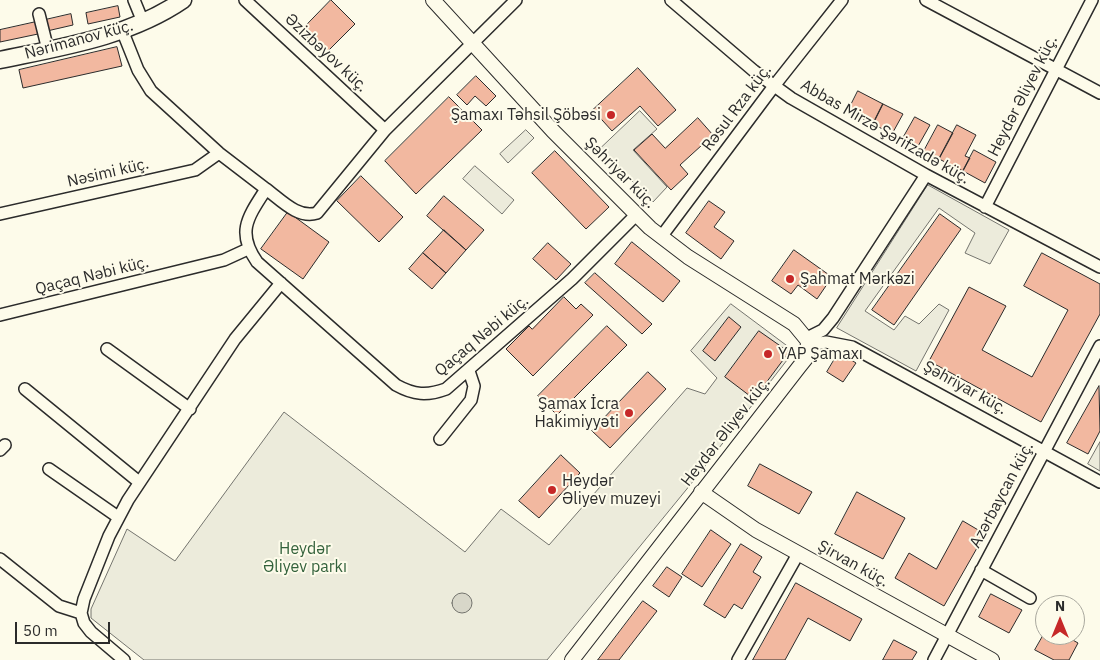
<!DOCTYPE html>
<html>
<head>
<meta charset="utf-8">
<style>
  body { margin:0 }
  #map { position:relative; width:1100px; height:660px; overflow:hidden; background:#fdfbea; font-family:"IBM Plex Sans",sans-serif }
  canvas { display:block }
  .north { position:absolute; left:1035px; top:595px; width:50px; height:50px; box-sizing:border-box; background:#fdfbea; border:1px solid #a9a89e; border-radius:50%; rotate:0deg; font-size:14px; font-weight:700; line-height:20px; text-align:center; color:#2b2b2b }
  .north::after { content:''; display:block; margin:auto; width:18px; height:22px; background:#c62828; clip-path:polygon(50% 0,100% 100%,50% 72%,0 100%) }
  .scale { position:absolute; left:15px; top:622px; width:95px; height:22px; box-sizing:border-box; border:2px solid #2b2b2b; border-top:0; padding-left:6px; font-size:15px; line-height:18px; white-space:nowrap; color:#2b2b2b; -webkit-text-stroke:4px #fdfbea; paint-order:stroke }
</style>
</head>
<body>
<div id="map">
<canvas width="1100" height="660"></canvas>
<div class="north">N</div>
<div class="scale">50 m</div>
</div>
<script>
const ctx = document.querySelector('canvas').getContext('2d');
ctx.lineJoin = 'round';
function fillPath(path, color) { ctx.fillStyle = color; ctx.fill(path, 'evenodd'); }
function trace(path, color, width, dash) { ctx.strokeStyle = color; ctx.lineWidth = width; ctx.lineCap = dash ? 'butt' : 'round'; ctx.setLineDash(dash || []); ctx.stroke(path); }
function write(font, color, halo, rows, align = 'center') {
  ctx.font = font + ' "IBM Plex Sans",sans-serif'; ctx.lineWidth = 4; ctx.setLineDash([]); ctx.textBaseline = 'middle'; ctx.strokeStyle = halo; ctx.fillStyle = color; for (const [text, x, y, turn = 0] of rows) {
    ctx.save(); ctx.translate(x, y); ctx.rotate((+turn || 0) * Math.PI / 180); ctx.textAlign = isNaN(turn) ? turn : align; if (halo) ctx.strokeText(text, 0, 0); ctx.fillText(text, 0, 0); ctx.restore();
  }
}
const green = new Path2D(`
  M640,111L657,129L633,150L667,187L653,202L600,149Z
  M526,130L534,138L508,163L500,154Z
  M475,166L514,200L502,214L463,179Z
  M928,185L1009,230L990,264L965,253L975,233L939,208L865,311L894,330L905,316L919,324L939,304L949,310L916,371L837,328Z
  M731,304L794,351L695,479L547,660H144L91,618V609L127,529L175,561L284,412L465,552L501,509L549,545L687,388L705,394L717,378L691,351Z
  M1100,442V471L1088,464Z`);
const water = new Path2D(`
  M452 603a10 10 0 1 1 20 0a10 10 0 1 1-20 0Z`);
const building = new Path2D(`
  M331,0L355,24L324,55L301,31Z
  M118,6L120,17L88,24L86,13Z
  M71,14L73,25L47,31L45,20Z
  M36,22L38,34L0,42V30Z
  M117,47L122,66L23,88L19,70Z
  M638,68L676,110L658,126L640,106L612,131L593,110Z
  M476,76L496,96L486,106L475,96L467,105L457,95Z
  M858,91L883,104L873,124L848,111Z
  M449,97L482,130L416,194L385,161Z
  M883,104L903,114L892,134L873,124Z
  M915,117L930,125L917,148L902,140Z
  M698,118L713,135L680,165L688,174L671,190L634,150L652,134L665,148Z
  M938,125L953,133L939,159L924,151Z
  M957,125L976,135L965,156L970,158L963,171L939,159Z
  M974,150L996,162L985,183L963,171Z
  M555,151L609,207L586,229L532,173Z
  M361,176L403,217L379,242L337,201Z
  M444,196L484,230L466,250L427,216Z
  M709,201L725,212L714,227L734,241L721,259L686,233Z
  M288,212L329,242L303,279L261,249Z
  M940,214L961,229L894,325L872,310Z
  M444,230L466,250L446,273L423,253Z
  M632,242L680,281L663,302L615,264Z
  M548,243L571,264L556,280L533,259Z
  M794,250L832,277L817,299L798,285L791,294L772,281Z
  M423,253L446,273L432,289L409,269Z
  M1042,253L1100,284V314L1041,422L929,361L969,287L1006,306L982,350L1032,377L1068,310L1024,286Z
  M595,273L652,324L642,334L585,283Z
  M564,297L576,309L581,304L593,315L533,376L506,349L529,326L532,329Z
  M729,317L741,327L715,361L703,351Z
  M607,326L627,345L557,415L538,396Z
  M759,331L789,352L754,399L725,377Z
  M839,352L856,363L843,382L827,372Z
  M648,372L666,389L610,448L592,431Z
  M1099,386L1100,431L1088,454L1067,443Z
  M561,455L580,473L539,518L519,501Z
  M760,464L812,492L799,514L748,486Z
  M857,492L905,518L883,559L835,534Z
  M963,521L985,534L944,606L895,578L909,553L936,569Z
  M711,530L731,544L702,587L682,574Z
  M741,544L762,557L753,572L761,577L742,609L734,604L725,618L704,605Z
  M667,567L682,577L669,597L653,586Z
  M796,583L862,619L850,641L808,618L785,660H753Z
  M991,594L1022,610L1009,633L979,617Z
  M643,601L657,611L619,660H598Z
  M1045,632V635H1064L1078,643L1069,660H1054L1035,650Z
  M894,640L917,652L912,660H883Z`);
const minor = new Path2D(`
  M134,0L143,22
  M245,0L385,130
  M671,0L754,71L791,98L926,175L1100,267
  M926,0L1100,93
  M39,14L48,50
  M122,30L138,70L151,91L219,153L266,189C248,217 236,232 257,262L396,385C414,395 427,396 446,389L572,279L636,215
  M266,189C281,200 298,219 317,213L385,130L516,0
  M985,207L1092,0
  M0,214L195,170L219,153
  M661,237L774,86L842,0
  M0,315L224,260L248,249
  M807,338L823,330L833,318L926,175
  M809,345L826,342L852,347L1100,482
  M107,349L190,409
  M25,389L139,482
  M440,439L471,400L474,386L469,371
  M0,450L5,445
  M49,469L118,517
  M0,559L59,606L81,613
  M981,570L1030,598
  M124,660L91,632L84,623L81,613L84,599L109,536L128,500L235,339L281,283
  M738,660L798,554
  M934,660L1100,346`);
const tertiary = new Path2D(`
  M433,0L553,131L650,228L688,257L794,324L808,341L807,357L799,367L572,660
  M701,492L756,530L992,660`);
const secondary = new Path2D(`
  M0,60C62,47 129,37 183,0`);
const markers = [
  [611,115,5,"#c62828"],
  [790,279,5,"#c62828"],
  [768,354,5,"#c62828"],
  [629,413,5,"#c62828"],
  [552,490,5,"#c62828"]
];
const streetNames = [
  ["Nərimanov küç.",79,40,-15],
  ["Əzizbəyov küç.",326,53,43],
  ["Heydər Əliyev küç.",1023,96,-63],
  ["Rəsul Rza küç.",737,108,-53],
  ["Abbas Mirzə Şərifzadə küç.",885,132,30],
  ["Nəsimi küç.",108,173,-13],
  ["Şəhriyar küç.",620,173,45],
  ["Qaçaq Nəbi küç.",92,276,-14],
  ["Qaçaq Nəbi küç.",482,336,-40],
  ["Şəhriyar küç.",965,388,29],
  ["Heydər Əliyev küç.",726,432,-52],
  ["Azərbaycan küç.",1002,495,-62],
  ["Şirvan küç.",853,564,29]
];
const poiNames = [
  ["Şamaxı Təhsil Şöbəsi",601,115,"right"],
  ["Şahmat Mərkəzi",800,279],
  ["YAP Şamaxı",778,354],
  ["Şamax İcra",619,404,"right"],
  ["Hakimiyyəti",619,422,"right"],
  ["Heydər",562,481],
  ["Əliyev muzeyi",562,499]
];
const parkNames = [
  ["Heydər",305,549],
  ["Əliyev parkı",305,567]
];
fillPath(green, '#ecebdb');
trace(green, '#74746e', 1);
fillPath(water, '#d8d7c9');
trace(water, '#74746e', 1);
fillPath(building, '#f2b8a0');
trace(building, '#2b2b2b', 1);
trace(minor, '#2b2b2b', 14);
trace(tertiary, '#2b2b2b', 16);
trace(secondary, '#2b2b2b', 19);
trace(minor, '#fdfbea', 11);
trace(tertiary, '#fdfbea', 14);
trace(secondary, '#fdfbea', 16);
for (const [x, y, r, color] of markers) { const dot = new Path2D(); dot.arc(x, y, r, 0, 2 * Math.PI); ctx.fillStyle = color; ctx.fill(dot); trace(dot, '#fdfbea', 2); }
write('16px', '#2b2b2b', '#fdfbea', streetNames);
write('16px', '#2b2b2b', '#fdfbea', poiNames, 'left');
write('16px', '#34623c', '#fdfbea', parkNames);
</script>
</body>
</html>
